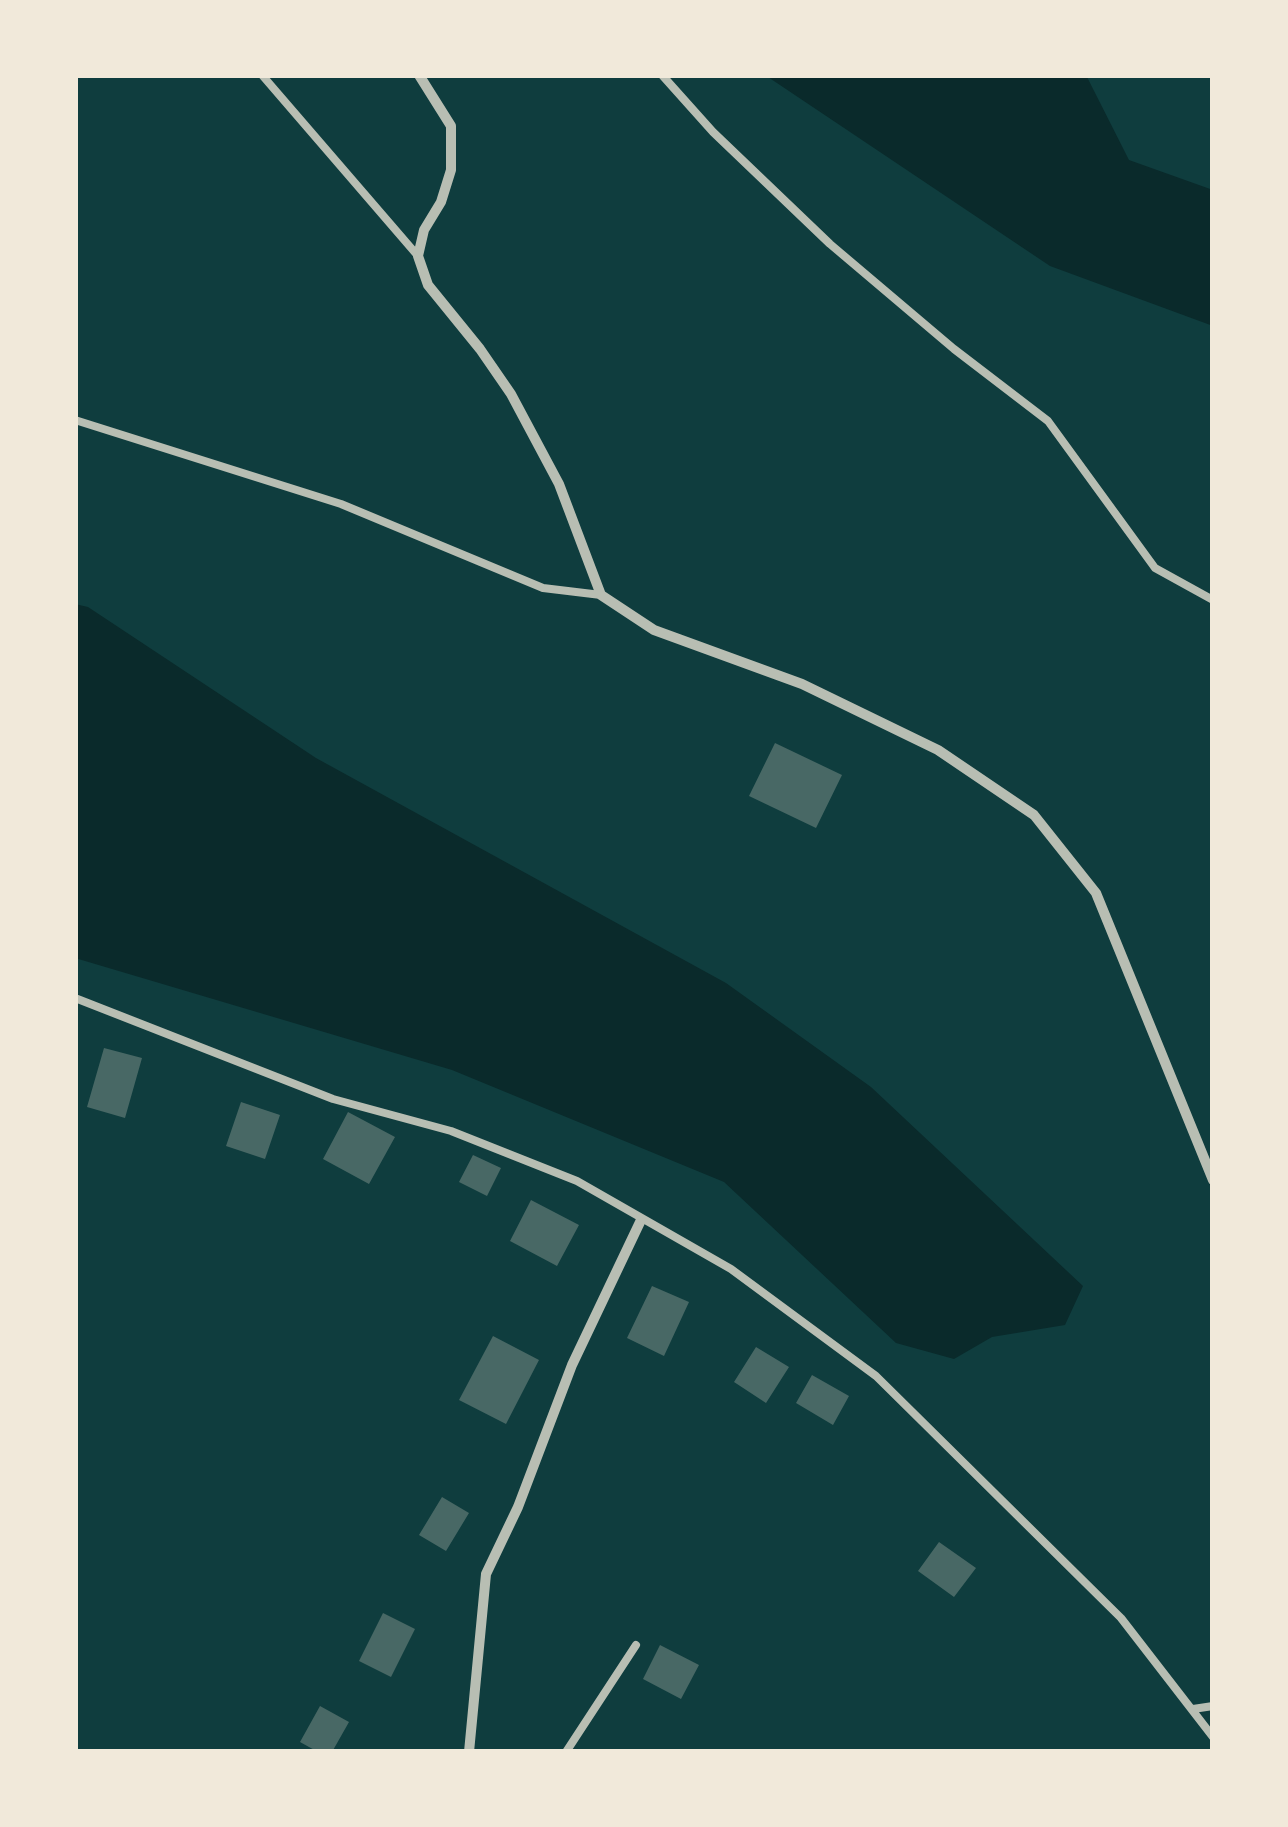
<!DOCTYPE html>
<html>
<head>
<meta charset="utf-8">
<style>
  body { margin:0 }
  #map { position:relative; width:1288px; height:1827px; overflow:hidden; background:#0f3d3e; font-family:"Work Sans",sans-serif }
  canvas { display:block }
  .frame { position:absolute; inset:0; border:78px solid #f1e9da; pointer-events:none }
</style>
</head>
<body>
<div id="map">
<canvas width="1288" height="1827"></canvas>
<div class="frame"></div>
</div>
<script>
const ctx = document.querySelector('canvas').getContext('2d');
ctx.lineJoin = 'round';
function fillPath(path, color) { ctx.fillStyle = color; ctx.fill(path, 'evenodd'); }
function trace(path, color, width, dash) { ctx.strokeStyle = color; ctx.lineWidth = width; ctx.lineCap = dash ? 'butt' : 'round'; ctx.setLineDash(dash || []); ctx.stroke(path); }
const water = new Path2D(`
  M765,75H1086L1129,160L1213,190V326L1050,266Z
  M75,604L88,607L316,758L726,983L871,1087L1083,1286L1065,1325L992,1337L954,1359L896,1343L724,1182L452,1070L75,958Z`);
const building = new Path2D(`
  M775,743L842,775L816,828L749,796Z
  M104,1048L142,1058L125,1118L87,1107Z
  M241,1102L280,1115L265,1159L226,1146Z
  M348,1112L395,1137L369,1184L323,1159Z
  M473,1155L501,1168L487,1196L459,1182Z
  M531,1200L579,1225L557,1266L510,1241Z
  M652,1286L689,1302L664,1356L627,1338Z
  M493,1336L539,1360L506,1424L459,1400Z
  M756,1347L789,1367L766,1403L734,1382Z
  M812,1375L849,1396L833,1425L796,1403Z
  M442,1497L469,1513L446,1551L419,1535Z
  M939,1542L976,1568L954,1597L918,1571Z
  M383,1613L415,1629L391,1677L359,1661Z
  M660,1645L699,1665L681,1699L643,1679Z
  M320,1706L349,1722L332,1752H318L300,1742Z`);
const service = new Path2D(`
  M262,75L418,256
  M662,75L713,132L830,244L954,349L1048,421L1155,568L1213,600
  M75,420L341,504L543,588L601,595
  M75,998L333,1099L451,1131L577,1181L731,1269L876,1376L1121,1618L1213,1737
  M1193,1709L1213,1706
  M566,1752L636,1645`);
const minor = new Path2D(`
  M419,75L451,126V170L441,202L424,230L418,256L428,285L480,349L511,394L559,484L601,595L654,630L802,684L938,750L1034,815L1096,893L1213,1180
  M469,1752L486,1574L518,1507L572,1365L641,1220`);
fillPath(water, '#0a2a2b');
fillPath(building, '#486865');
trace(service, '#b8beb3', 8);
trace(minor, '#b8beb3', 10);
</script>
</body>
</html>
